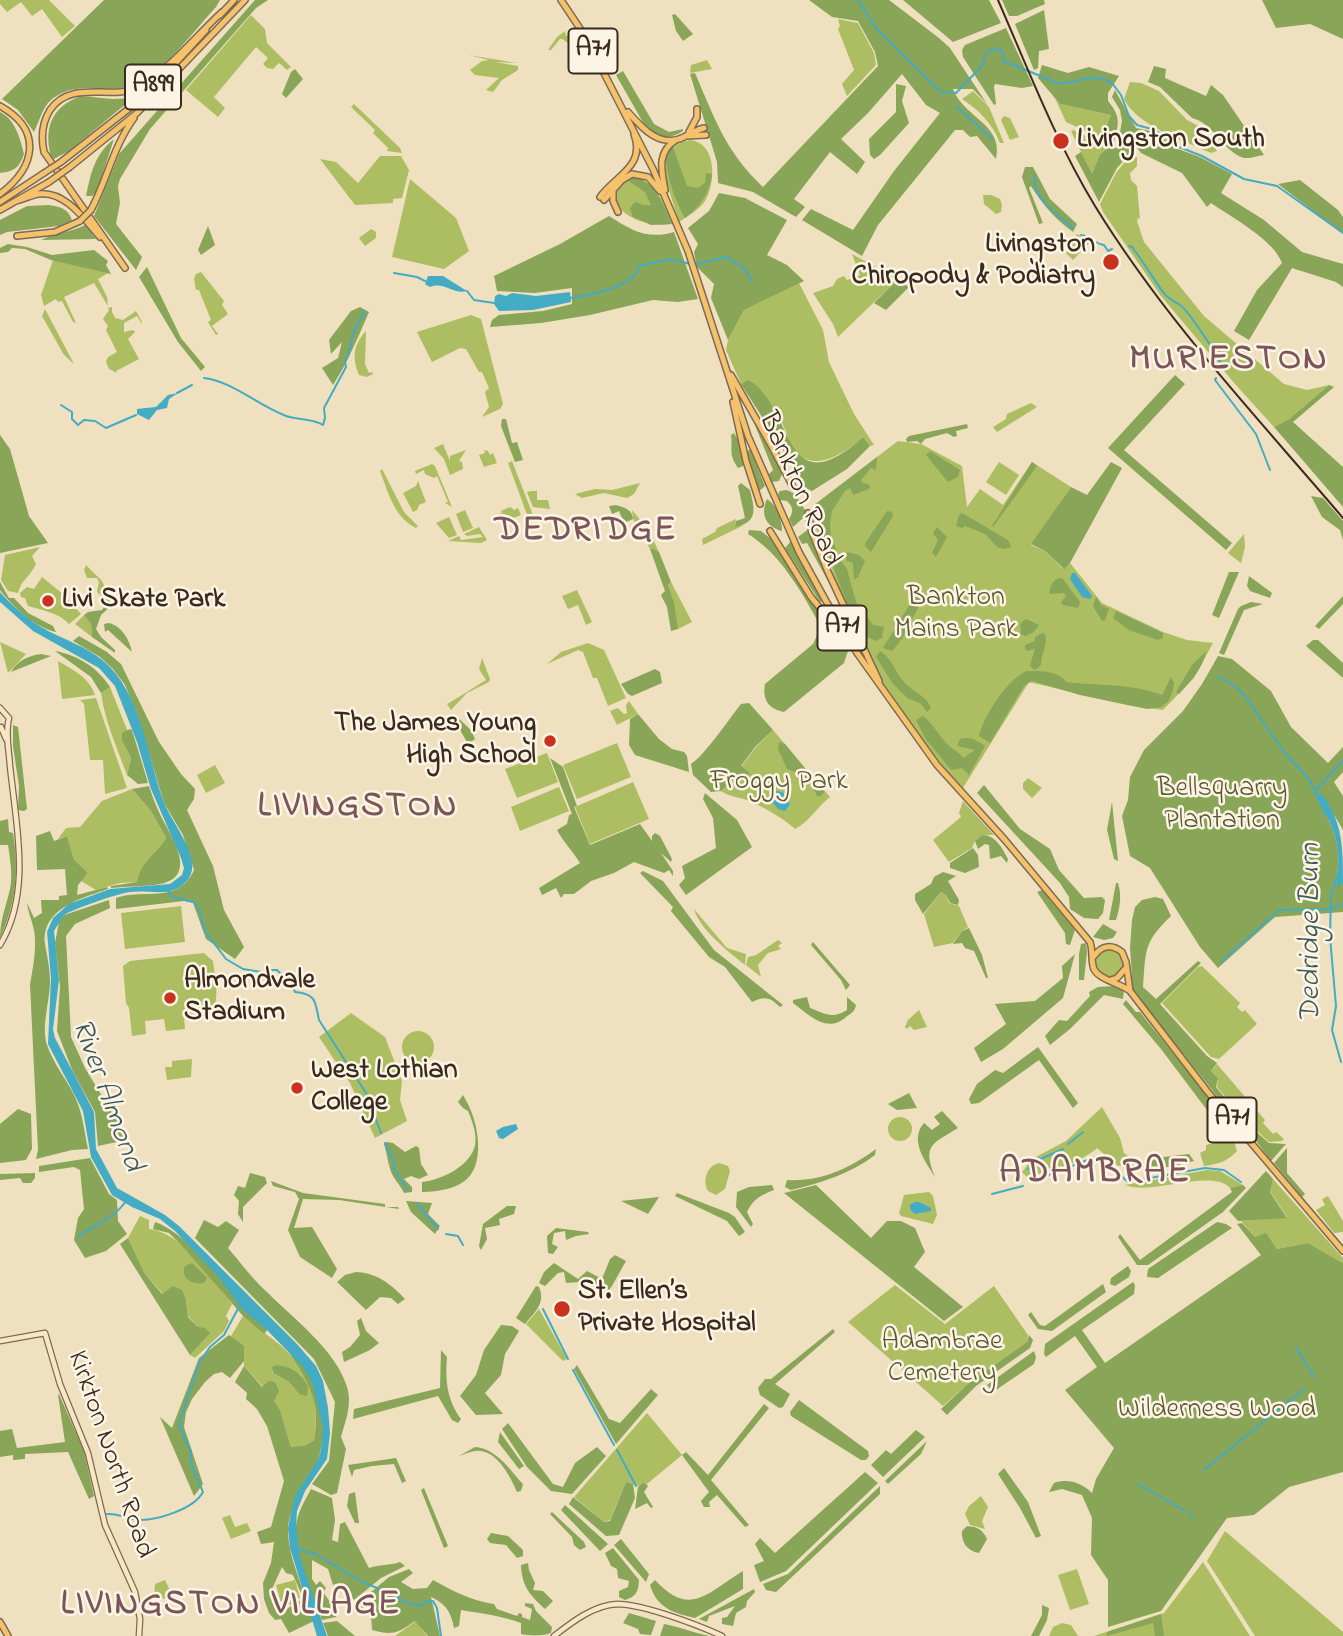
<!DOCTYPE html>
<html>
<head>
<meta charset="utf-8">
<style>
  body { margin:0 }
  canvas { display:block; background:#efe0c0 }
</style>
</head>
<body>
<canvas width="1343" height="1636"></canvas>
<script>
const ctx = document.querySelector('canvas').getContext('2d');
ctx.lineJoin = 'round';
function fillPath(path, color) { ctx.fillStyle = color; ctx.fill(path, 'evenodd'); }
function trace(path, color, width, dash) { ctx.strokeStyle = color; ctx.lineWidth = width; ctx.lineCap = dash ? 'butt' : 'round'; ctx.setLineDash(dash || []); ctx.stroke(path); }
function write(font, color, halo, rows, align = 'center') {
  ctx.font = font + ' "Indie Flower",sans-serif'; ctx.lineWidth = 5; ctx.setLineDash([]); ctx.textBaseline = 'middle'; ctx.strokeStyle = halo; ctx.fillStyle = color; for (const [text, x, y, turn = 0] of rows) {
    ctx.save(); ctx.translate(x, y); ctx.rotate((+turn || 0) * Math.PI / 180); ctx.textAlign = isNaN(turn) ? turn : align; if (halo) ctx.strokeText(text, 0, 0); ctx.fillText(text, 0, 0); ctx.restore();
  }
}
const green = new Path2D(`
  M0,0H49L75,26L62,37L42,9L32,16L21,2L7,12L0,4Z
  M251,15L265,29L267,43L291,67L287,70L279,63L273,69L267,68L263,64L268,58L256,47L214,97L225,108L218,117L186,90Z
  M838,19L858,23L874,53L876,65L847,96L842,84L854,70L838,29L840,26Z
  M576,29L600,70L598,73L583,60L584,54L562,39H560L551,50H548L557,37L565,31L566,36L572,34Z
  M468,55L517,63L495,62L518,66V70L502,80L493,92L486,90L499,78L475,75L470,70L482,61L489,60Z
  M707,60L712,69L690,73L691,65Z
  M1130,82L1141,83L1159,91L1187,120L1204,129L1217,151L1211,153C1185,141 1137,126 1124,99Z
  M973,91L989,107L1004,143H1000C992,123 979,110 962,99Z
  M1055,98L1060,104L1111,115L1101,138L1066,122Z
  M354,104L400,148L402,153L387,151L388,148L373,133L375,130L351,107Z
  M1004,116L1010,118L1019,137L1010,140L1001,120Z
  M1073,130L1110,147L1100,154L1092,175L1071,131Z
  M691,140C717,144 716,183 705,201C699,210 688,216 679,222L666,181V153L681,142Z
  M380,156H401L409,170L402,198L393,199V203L355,205L320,159L336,162L358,183Z
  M1137,157V166L1130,173L1131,180L1137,186L1140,219L1138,218L1137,221L1144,242L1204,316L1284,384L1307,390L1329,385L1289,419L1274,427L1235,384L1161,296L1103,212L1100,204L1116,173L1128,158Z
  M635,177C658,184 663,204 672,224C656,227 627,221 618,205C615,202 616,198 615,194L620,185Z
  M410,179L456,218L469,251L444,269L392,257Z
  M983,195H991L1000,199L1002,205L1001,212L996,214L984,204Z
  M371,229L376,232V238L365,246L359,238Z
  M1077,234L1090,242L1073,260L1066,253Z
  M852,254L898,279L838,337L833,324L813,293L833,286L837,279L844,276L847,280L860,275Z
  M53,260L108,273L98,279L107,297L108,306L94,283L64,297L76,323L73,322L62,301L58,302L56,299L44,306L41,295Z
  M201,272L224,301L222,305L228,314L212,326L218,334L216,335L208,322L211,320L199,290H196L194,279L196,274Z
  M799,283L823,330L829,362L854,414L874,445L870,446L863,437C844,454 811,476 792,447C788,441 787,433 784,427C779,416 771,403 764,393C760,388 752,384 747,380L741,384L726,350L728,340L744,310Z
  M112,307V312L115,318L123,320L136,311L142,322V324L137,316L124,323V332L133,330L135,332L128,339L139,359L116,371L117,373L109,369L106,362L108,357L117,352L106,330L108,326L103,319L109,310L108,308Z
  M45,309L74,364L64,355L42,316Z
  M471,315L481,319L503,404L500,409L482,417L489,407L485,392L489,388L482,372H479L466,349L460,348L432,362L417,332Z
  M366,331L365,364L369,373L372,372L373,374L367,377L359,375C352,358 353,345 366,331Z
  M1031,403L1037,407L997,432L993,427L1006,419L1007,414Z
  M898,441L921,444L962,466L967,507L980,489L1003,505L1032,462L1071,487L1031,545L1045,551L1063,569L1070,563L1102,603L1163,632L1187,640L1213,643L1194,678L1163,710L1127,705L1029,682L963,788C941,764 920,740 902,713C869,666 847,612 828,559C821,541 810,522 815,504Z
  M443,444L450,461V456L466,450L459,461L462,462L463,469L450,475L444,459L434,448Z
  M484,450L488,451L490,455L493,453L497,463L484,467L479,455L485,453Z
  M512,461L533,515L529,520L508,463Z
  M999,462L1019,475L1006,495L986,482Z
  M432,464L435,466L452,507L445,503L448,502L437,476L434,478L425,474L424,470L416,474L415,471Z
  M382,469L404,512L418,526L416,528C394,517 388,492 380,471Z
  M418,481L426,502L419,505L417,510L413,512L403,493L416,486Z
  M640,483L634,494L627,498L604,493L582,498L575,494L595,489L612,490Z
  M531,491H537V500H548L550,509L533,507L527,492Z
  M510,507L514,510L518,508L521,515L501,523L498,514L501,513L505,521L501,511Z
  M465,510L473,528L463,532L456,514Z
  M632,510L648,529L659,552L653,548L650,549L633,519Z
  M449,517L457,535L449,538L436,523Z
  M736,519L735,526L744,525L703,545L702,539L715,532L717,528Z
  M479,527L487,540L481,543L448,541L459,536L461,540L483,537L480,534L467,536L464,534Z
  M1244,534L1245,547L1241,563L1228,553Z
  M40,547L32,556L36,564C29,578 21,580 18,593L8,591L1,580L5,555Z
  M86,565L102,581L111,600L107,601L97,592L99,582L97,578H87L84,570Z
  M42,577L64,595L81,614L69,624C59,613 42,610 28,606L25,598L21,597L20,593L27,587L34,589Z
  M671,582L692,622L678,629L668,585Z
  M577,590L592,622L586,625L578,605L568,609L562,596Z
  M84,615L91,624L92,637L75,624Z
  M0,642L26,654L8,673Z
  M588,643L604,650L626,698L608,706L597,678H593L583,652L578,650L547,664L561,652Z
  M482,658L490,679L489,682L467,693L451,710L447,704C461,696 473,688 486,680L479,669Z
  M58,661C73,670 89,677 95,695L62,699Z
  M110,687L128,732L122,733V741L131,758L127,775C117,748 105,722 101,693Z
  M96,698L127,788L105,794L103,760H90L84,704L80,700Z
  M629,701L638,714L617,725L610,711L618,708L624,714L627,713L626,705Z
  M773,730L830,797C817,807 809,822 795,829C786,820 765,808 752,802C742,797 731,798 721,791L737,777L747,782L750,773L741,767L755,748Z
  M617,743L631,777L577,799L563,765Z
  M547,753L558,782L517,798L505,769Z
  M215,765L225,783L206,793L197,775Z
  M1028,778L1042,788L1032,798L1023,789V783Z
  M633,782L649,819L590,844L575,807Z
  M559,787L569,811L520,831L511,807Z
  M132,789L151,811L166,838C155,856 141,860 137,882L120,883L96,890L81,881L88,873L74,859L67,836L58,839L66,828L80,827L102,801Z
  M963,801L994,835H982L975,841L972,848L949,862L933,840L961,817L959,813Z
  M941,892L946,895L949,903L959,906L968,927L962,931L953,943L934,947L924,914Z
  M181,906L185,942L125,949L121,913Z
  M694,909L727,948L746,954L745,965C729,952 700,930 694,909Z
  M778,940L782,943L778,946L781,949L768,953L758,965L761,977L746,965L748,957L756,955Z
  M1094 963a15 15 0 1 1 30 0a15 15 0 1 1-30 0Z
  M204,953L213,961C215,979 221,1001 210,1015L184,1017L185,1029L166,1031L164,1019L145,1021L146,1034L132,1036L129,1008L126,1003L123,966L130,961Z
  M1202,966L1240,1003L1237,1007L1242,1012L1245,1010L1257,1024L1219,1059L1211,1057L1162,1003L1198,967Z
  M919,1010L927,1027L914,1030L910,1026L907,1029L905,1027L908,1020Z
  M351,1013L385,1037L402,1081L400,1100L407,1121L375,1138L350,1083L319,1037Z
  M402 1047a16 16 0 1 1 32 0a16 16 0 1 1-32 0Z
  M192,1059L191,1077L167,1080L165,1067H172V1061Z
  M1217,1064L1265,1120L1263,1123L1273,1134L1276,1132L1284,1139L1282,1141L1269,1142L1246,1121L1217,1087L1218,1078L1211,1071Z
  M1102,1107L1120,1138L1124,1153L1137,1162L1118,1166L1097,1148C1092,1154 1065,1168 1056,1170C1046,1172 1038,1173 1028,1178L1022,1172L1032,1159L1066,1141Z
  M888 1129a12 12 0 1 1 24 0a12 12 0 1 1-24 0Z
  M1233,1138L1237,1151C1227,1162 1218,1164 1204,1166L1200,1153L1206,1150V1145Z
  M719,1163L728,1166L730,1171L725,1189L716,1195L708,1191C702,1180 707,1166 719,1163Z
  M1207,1170L1220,1171L1243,1185L1230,1188C1211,1168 1153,1196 1125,1185Z
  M1273,1179L1343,1258V1263L1308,1243L1277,1249L1266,1234L1255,1237L1241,1221L1287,1217L1270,1191Z
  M929,1192L933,1196L937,1215L933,1224L901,1216L899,1213L904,1195Z
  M1328,1196L1343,1221V1232L1334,1233L1316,1210L1325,1205L1322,1199Z
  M140,1216L149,1220V1229C182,1232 212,1279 232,1304L226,1316L229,1321L224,1331L195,1358L190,1355L209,1332L198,1327L188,1316L186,1300L163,1294L145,1274L128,1238Z
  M895,1285L945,1324L994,1286L1028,1335L1027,1342L970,1382L943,1406L848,1322Z
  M539,1309L567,1359L563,1361L526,1324Z
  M243,1316C258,1329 276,1340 290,1354C312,1376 320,1410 314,1440L306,1445L291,1447L280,1410L263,1387L244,1366V1361L231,1336ZM277,1365L293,1369L302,1376L299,1394L288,1381L273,1373L272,1372Z
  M647,1413L682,1455L647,1484L644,1482L639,1486L626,1482L610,1520L604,1522L574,1497Z
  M981,1496L988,1507L982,1521L985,1529L970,1525L965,1514L969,1506Z
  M230,1515L235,1527L247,1523L251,1531L231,1539L222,1518Z
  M1225,1531L1343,1632V1636H1255L1207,1561Z
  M1203,1562L1250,1636H1094L1164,1613Z
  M1077,1569L1089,1604L1070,1610L1058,1575Z
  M165,1580L173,1597L154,1600L155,1584Z
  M295,1580L300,1598L293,1601V1604L282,1607L276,1585Z
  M416,1621L427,1636H395Z
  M1062,1623L1071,1625L1078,1636H1049L1053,1627Z`);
const forest = new Path2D(`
  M104,0H220L216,7C195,30 170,63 145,80C115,100 76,74 48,103C42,110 38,124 34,132L18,110L2,99Z
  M255,0H268L256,8L150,129L120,179L118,186L120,203L116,224L142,257L136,270L94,216L119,154Z
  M809,0H889L939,38L950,48L987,104L973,89H953C964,118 1004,124 996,159L977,136L970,137L963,130H955L878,225L862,256L802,220L811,209L853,230L894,171L940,113L926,105L902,74L868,113L841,139L865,162L857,174L830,152L794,199L805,207L796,217L753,192L718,183L717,162L690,74L695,73C715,119 725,151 763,187L878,66L875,52L858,21L832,17Z
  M903,0H989L1001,23L953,42Z
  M1002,0H1044L1045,4L1017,16H1009Z
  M1262,0H1343V39L1310,24L1276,28Z
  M1044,10L1049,49L1039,51L1038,68L1034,70L1015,24Z
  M675,14L693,34L683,41L676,31L672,15Z
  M1006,28L1033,86L1022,88L995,84L994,87L996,104L994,105L963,57L962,50L965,45Z
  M1042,65L1068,73L1089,67L1119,76L1108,93V101C1121,117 1119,123 1114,142L1104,132L1111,115L1060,104L1038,78Z
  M1154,66L1166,69L1165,78L1206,96L1211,85L1223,95L1264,155C1257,156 1247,160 1241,157C1222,149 1213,123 1192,118L1160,87L1148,82Z
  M295,69L303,79L286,98L282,94L291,72Z
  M623,71L654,124L669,132L683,129V131C669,141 656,137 645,126L616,75Z
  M896,84L906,86L902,101L909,123L880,155L874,159L870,155L869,139L896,112Z
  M1115,90L1136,128L1155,132L1178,149L1200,157L1232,174L1221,193L1264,220L1302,252L1343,264V287L1336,282L1292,268L1249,340L1234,331L1257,290L1282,263C1274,240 1231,217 1211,203L1207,207L1182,173L1141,153L1135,145L1118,143L1122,121L1120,110L1112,97Z
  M81,96L113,99L133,98L69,151L52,160C43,130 50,107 81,96Z
  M0,112C15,119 20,138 24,154C19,168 15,171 0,173Z
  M114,139L97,191L92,196H86C91,173 94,155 114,139Z
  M1123,145L1134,148L1136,156L1127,157L1117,168L1099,202L1075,156L1081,152L1092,174L1100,154L1110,147L1116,148Z
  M673,147L687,186L698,188L705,183L706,173L712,174C709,194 701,206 685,218C675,201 665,172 666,153Z
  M1025,167H1033L1050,199L1077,224L1073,232C1055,219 1043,205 1031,186L1029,188L1043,223L1039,224L1022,177Z
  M635,177C658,184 663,204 672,224L651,225L633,217L630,208L635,202L643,205H651L645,192L627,180Z
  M1300,180L1338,210L1343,217V234L1278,184Z
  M719,193L745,198L787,220L767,255L787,265L804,281L744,310L728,340L711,298L714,284L697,267L694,252L698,244L688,228L709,211Z
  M49,205C60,207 68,208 72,220L59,226L7,232L0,235V220L27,206Z
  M609,216C631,230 647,240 674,232L698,299L678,302L653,300L590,315L541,323L490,327L492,320L499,315L543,311L572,304V288L535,293L497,291L494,276L560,244Z
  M85,225L96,239L41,240C52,234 71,232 85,225Z
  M208,226L215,245L201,255L198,250Z
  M8,244L27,247L52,255L94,250L108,261L106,265L111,274L51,260L25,249L12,248L8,252L0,253V248Z
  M147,267L181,338L205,367L201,371L178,342L139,277Z
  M898,279L909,287L886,310L874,303Z
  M360,307L369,312C358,337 348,362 333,385L322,368L338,358L342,342L331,354L329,340L351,311Z
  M1175,375L1185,384L1124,450L1232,543L1226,550L1108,448Z
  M747,380C794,399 780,512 863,437L870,446L847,469L812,491L803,487L783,450L741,384Z
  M1329,385L1334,387L1293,422L1343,467V507L1274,427L1289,419Z
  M502,419H506L512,443L517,442L523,460L515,462L501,426Z
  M758,423L783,472L779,481L772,482L769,474L773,470L755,425Z
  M967,424L968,428L956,431L957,436L954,437L947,433L925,439L921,444L917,441L907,442L906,439L909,436Z
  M734,433L738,440L743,462V466L738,468C728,453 733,450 731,435Z
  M0,435L10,449L29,516L48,543L0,553Z
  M750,449L765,486L758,492L746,453Z
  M930,451L960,470L958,477L948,482L926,455Z
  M877,457L876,470L871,468L861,480L863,483L868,484L871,488L853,495L850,488L845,491L832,511L830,523L831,537L841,561L847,569L856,602L873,625L884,627L882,638L875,641L861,633L852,617L813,513L816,504Z
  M1032,462L1037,466L993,527L992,526Z
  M1111,462L1122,468L1070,563L1064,569L1045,551L1031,544L1071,487L1087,495Z
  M741,483L750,490C755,510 758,522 735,527L736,521L745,518L738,486Z
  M787,490L795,494L805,510L803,518L793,527L789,519C794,511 793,507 787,501L780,500L778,494L780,491Z
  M1311,496L1323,498L1343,521V540L1340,530L1322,517Z
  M767,499C777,505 782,520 782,531C766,527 760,514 767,499Z
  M616,505C625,508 632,509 633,519L624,523L619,511L612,514L609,506Z
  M887,511L892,512L893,516L871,552L865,546L866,542Z
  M962,513L1008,540L1011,547L1003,549L997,547L985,534L965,526L962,528L956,526L959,515Z
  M937,527L947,537L936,557L932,553L938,540L933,533Z
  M810,528L839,601L807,543L802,544L798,537Z
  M749,530L761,531L775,542L813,604L848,651L844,663L784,712C769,709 762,700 765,684L813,644L821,627C803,594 781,554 748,534Z
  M791,541L822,601L820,602L785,548Z
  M653,548L659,552L671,582L668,585L674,603L678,629L671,631L667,607L661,595L665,591L650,549Z
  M848,552L859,555L865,561L858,577L854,580L853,563L847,561L845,556Z
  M1229,572H1239L1219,618L1212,615Z
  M1249,576L1272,593L1270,598L1250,591L1247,586Z
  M1062,578L1080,602L1078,608L1063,605L1061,602L1066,596L1064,593L1049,594L1051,585L1056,579Z
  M0,582L9,598H14L28,613L53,626L56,632C34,627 14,608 0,590Z
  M918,591L923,593L924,596L902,639L892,651L883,648Z
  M1343,596V604L1319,629L1315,626Z
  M1096,597L1101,605L1109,609L1105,620L1102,621L1093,606Z
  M109,599L112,605L101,615L96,629L101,637L115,650V653L92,637L91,624L84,615L88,612L102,610Z
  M1251,602L1263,604L1244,610L1224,655L1219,653L1238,609L1241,606Z
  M1116,611L1163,633V638L1158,640L1129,630L1113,618Z
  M1026,619L1039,625L1034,632L1025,636L1021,634L1020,624Z
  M109,623C122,626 130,641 132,652L108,630L105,632L104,624Z
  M1042,633L1045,634C1048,645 1041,654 1041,665L1035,670L1030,666L1035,648L1029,651L1025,650V645L1035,641V637Z
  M79,636L107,652L121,664L159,742L181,774L195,789L194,799L187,810L213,866L224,910L244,947L235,959L206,939L193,903L184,901L116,909V898C144,888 178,905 194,870L183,835L164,803L138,716L125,685L113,669L100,657L73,641Z
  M1313,640H1318L1343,663V678L1306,646Z
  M55,651C78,655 98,668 110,687L101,693L91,677Z
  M880,651C891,657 895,672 904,682C913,692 926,695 931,708L927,712L920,703L907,698L893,684L876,657Z
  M1206,651C1204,667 1190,682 1179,694L1176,692L1192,665Z
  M41,654L51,656L11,672C18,660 28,656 41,654Z
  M1218,656L1232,659L1271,691L1291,727L1328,763L1343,747V772L1334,782L1343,796V830L1333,813L1316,794C1334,832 1343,841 1336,884L1343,883V912L1275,917L1218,968L1200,947L1150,868L1130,856L1122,816L1128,800L1130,777L1144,750L1183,711L1202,684Z
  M655,669L660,672L662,683L632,696L628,694L621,684Z
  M1026,671C1040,671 1058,670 1066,682C1098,686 1131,683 1162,695L1171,677L1174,683L1173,691L1168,702L1161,707L1147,709L1080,695L1032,681L1024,686L990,743L979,736C985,713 1006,682 1026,671Z
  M749,703L773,730L755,747L741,766L750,773L747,782L737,777L721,791L711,792L693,775L691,764C705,755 729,719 741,704Z
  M638,714L659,739L672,749L684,752L687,756L689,772L635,755L629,745L630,719Z
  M456,716L471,730L475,739L468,744L454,719Z
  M923,716C933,724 938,734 946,743C952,749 958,751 963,758L975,750L957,746L960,739C970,736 976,740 985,746L969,775L962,768L951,770L925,738L916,720Z
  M13,725L18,727L27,809L24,811L18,810L19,786L13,746Z
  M130,729L132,730L148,783L138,784L127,775L131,758L122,741V733Z
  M779,742L785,744L824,792L821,796H817C812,783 800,773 787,769L778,749Z
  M550,758L563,767L577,806L574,807L590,845L640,824L652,841V836L655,833L660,836L672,859L671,862L661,853L673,871V876L669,870L664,873L634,862L614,873L591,881L574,894H564L561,898L556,888L542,895L539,888L580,863C573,851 563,842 557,830L567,824L569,815L572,814Z
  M984,785L1020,829L1050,849L1059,870L1084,898L1102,897L1105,900L1103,913L1098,919L1084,918L1070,909L1069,897L1060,883L977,793Z
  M149,786C152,795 155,804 159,812C167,831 202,876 160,884C145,887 127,886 111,888V886L137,882C141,860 155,856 166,838L151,811L132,789Z
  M705,793L737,820L752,847L686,895L679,885L685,878L682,866L716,848L713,818L703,799Z
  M1112,802L1118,861L1114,859L1107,830Z
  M8,819L9,832L13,833C19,870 16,904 0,938C0,919 6,907 10,889C13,875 10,859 8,845H0V821Z
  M50,831L54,841L67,836L74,859L88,873L78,885L77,895L107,887L108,889C83,898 41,908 45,944C47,956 50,968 50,981C50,1001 41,1026 47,1045C53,1063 67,1080 75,1097C83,1114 84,1131 88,1149L72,1150L36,1159L38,1150L30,985C33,967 38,943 33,926C31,918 28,912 27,903L34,918L42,913L41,900H59V896L67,895L65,869L37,870L36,836Z
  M982,835C996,835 1002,848 1008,859L1007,863L1001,856L990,859L989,845L985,844L978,849L975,841Z
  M973,848L978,855L979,867L965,873L950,868V863Z
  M643,871L663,881L714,950L783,1005L780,1007C771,998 765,995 752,1002L725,967L709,957L671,911L673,907L640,873Z
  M943,872L956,876L948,881L959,900L958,905L950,903L946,895L941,892L923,914L915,900V894L931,884L934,877Z
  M1116,883H1118C1122,896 1120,907 1116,920H1109Z
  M1042,890L1075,930L1070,945L1066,944L1065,933L1037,892Z
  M1155,897L1163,899L1171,916C1143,943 1146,950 1143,987L1156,999L1198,961L1201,963L1160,1004L1207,1056L1217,1063L1211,1071L1218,1078L1216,1087L1240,1116L1236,1120L1133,991L1130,948L1132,920L1135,907L1142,900Z
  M109,900L110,908L75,924L66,936L71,1037L85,1068L127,1137L126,1140L98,1146L95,1112L73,1072L57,1031L60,986L55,943L59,922L64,915Z
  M1103,924L1117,932L1113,938L1104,940L1093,937Z
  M969,928L982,955L988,978H986L974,951L965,948L962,943L953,944L962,931Z
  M813,942L850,985L846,990L841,980L811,945Z
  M1086,943L1087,952L1084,980H1079V954L1081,944Z
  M1075,954L1063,998L1003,1049L981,1062L974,1048L1006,1024L995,1004L1035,1001L1063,978L1062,966Z
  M1113,986L1124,990L1123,999L1104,995L1070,1029L1050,1045L1045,1036L1059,1020L1067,1021L1090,996L1089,992L1098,987Z
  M807,997L810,1008C825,1014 833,1019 847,1010V997L856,1005C855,1011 852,1013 846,1017C827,1034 809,1015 793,1003V1000Z
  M1126,1000L1136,1012H1140L1232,1127L1225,1134L1161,1049L1123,1004Z
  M1038,1047L1078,1103L1073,1108L1039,1060L979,1103L971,1104L969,1099L977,1084L995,1070L1003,1073Z
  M909,1093L917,1108L897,1110L888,1104Z
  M463,1095C472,1110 477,1125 478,1142C480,1181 458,1191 422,1192V1182C441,1180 471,1166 475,1145C477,1133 472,1121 468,1111L463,1108L458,1102Z
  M18,1109L31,1114L32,1149L26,1160L0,1163V1124Z
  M942,1111L958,1128C932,1144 922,1145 935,1177C925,1161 909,1140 924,1123L932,1130L940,1124L934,1117Z
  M1245,1122L1269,1143L1286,1144L1271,1161L1244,1125Z
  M387,1142L393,1143L405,1152L416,1146L419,1148L421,1164L428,1175L419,1179L411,1176L404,1179L412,1187V1192L404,1193C399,1183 396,1182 392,1174C388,1165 387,1153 384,1144Z
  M1287,1148V1173L1305,1194L1302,1197L1274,1163Z
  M876,1149L875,1155C850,1174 821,1183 791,1190L785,1187L787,1180C820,1182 849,1169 876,1149Z
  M1189,1154L1194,1161C1173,1167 1144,1173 1123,1167L1164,1157Z
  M90,1158L109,1194L117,1200L118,1221L127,1234L106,1251L85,1258L74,1240L78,1218L84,1209L80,1170L74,1167L39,1172V1166Z
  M1266,1171L1273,1179L1270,1192L1287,1218L1238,1221L1229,1211Z
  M35,1173V1178L31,1183H23L20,1178L0,1180V1174Z
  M250,1173L265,1177L267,1183L243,1207V1222L238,1214L239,1201L234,1195L238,1186L245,1188Z
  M271,1181L303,1193L385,1204V1207H398L399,1209L339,1200L303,1199L294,1228L312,1227L337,1269L332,1278L300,1257L288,1230L299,1199L295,1192L273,1186Z
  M772,1185L774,1190C761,1195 753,1199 747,1212L753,1224L751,1227L736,1207L737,1192L749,1187Z
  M816,1185L871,1238L887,1221H901L915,1228L925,1252L914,1267L963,1307L944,1321L784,1193Z
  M1243,1185L1246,1188L1223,1212L1148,1265H1137L1118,1237L1120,1234L1140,1260L1232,1192L1230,1188Z
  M677,1193L729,1213L735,1217L745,1232L739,1236L727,1221L675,1196Z
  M659,1197L648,1214L621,1201Z
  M406,1201L432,1203L428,1214L440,1226L435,1234L411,1212Z
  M507,1206H516L514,1214L499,1219L500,1225L485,1228L487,1239L481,1250L479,1246L483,1224Z
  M204,1220L218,1227L226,1221L239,1230L228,1248C241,1263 253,1280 268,1293C294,1319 334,1349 346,1384C353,1402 346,1420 341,1437L346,1449L337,1493L331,1495L312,1484L329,1461L335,1402L314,1359L195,1238Z
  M155,1222C190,1234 242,1300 268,1329L264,1334L243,1316L185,1249L169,1233L153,1229Z
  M1217,1222L1226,1224L1232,1228L1158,1278L1147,1277L1148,1269Z
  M1242,1223L1255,1237L1266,1233L1277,1249L1308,1243L1343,1263V1472L1289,1487L1254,1515L1227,1518L1161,1611L1108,1627V1580L1091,1555L1092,1518L1082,1495L1062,1489L1049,1492L1054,1483C1068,1478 1082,1483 1092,1493L1096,1479L1114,1448L1065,1390L1097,1367L1075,1336L1046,1357L1044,1354L1045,1344L1133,1282L1135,1285L1134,1294L1082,1330L1105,1363L1261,1255L1237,1224Z
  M556,1228L588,1232L589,1234L576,1236L566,1240L565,1231L554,1233L552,1244L558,1247L553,1254L548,1253L547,1236Z
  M128,1238L145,1274L162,1294L173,1286L182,1290L186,1300L188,1317L198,1327L205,1328L210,1333L190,1355L120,1244Z
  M615,1255L626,1261L612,1286L605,1295L580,1282L566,1283L564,1272L558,1273L545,1286L539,1283L544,1272L554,1263L578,1279L587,1271L602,1279L610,1259Z
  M192,1263L207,1278L204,1283C193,1285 180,1279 185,1266Z
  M1128,1266L1131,1271L1129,1277L1115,1286L1110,1284L1111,1278Z
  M356,1272C377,1273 391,1284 405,1299L398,1304L391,1298L380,1297L366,1310L337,1282L345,1275Z
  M1103,1284L1106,1292L1052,1331L1038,1329L1028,1315L1031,1312L1040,1325L1045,1326Z
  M536,1286L539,1287C546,1303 535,1312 525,1324L516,1318Z
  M361,1318L366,1331L379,1343L370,1350L344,1362L342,1352L350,1347L360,1335L357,1321Z
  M501,1325L512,1326L519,1331L505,1354L501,1375L485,1393L503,1414L476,1415L460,1396L476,1375L484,1350Z
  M833,1329L835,1332L775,1384L790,1394L783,1407L779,1408L760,1395L758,1388L765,1379H771Z
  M229,1335L244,1346V1361L230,1378L222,1372L214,1374L205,1382L192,1399L186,1412L184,1427L203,1484L194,1496L160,1417L172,1428L199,1358Z
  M1029,1335L1033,1340L1030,1348L976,1386L947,1415L941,1409L970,1382L1027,1342Z
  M441,1350L447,1357C445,1380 447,1400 461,1419L458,1423L452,1420L438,1396L353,1419L354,1409L440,1388Z
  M1034,1351L1036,1357L1034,1364L993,1392L987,1385Z
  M293,1352C300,1361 311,1372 315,1383C328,1418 326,1449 309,1481C301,1497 288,1512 288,1530C288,1551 297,1573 304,1593H301L293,1575L286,1573L282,1567L272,1589L280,1613L306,1597L314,1621L289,1633L281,1619L275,1620L269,1613L264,1599L263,1583L271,1563L274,1542L261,1544L257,1532L271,1527L284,1481L267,1426L257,1409L246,1399L247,1393L235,1382L244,1366L262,1387L269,1381L275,1382L279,1391L274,1401L280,1410L291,1447L306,1445L314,1440C321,1405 310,1383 291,1355Z
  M277,1365C293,1367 300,1372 308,1386L307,1396L299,1394L288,1381L273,1373L272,1367Z
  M577,1365L609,1419L620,1423L651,1389L658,1395L616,1444L574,1369Z
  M59,1394L84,1451L94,1496L89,1499L68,1452L25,1454V1459L13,1460V1455L0,1457V1431L12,1429L17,1448L65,1442L58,1395Z
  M799,1400L868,1451L869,1456L866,1460H861L791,1416L790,1412Z
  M764,1404L769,1408L711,1480L749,1525L745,1527L717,1495L709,1502L710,1507H704L701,1501L709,1492L682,1455L686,1452L708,1475Z
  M508,1423L553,1484L563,1487L575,1463L597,1447L606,1456L572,1494L551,1491L527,1467L502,1429Z
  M916,1430L925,1437L883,1477L871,1465L886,1450L891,1454Z
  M500,1432L524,1466L519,1469L498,1442Z
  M927,1441L921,1454L888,1484L885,1481Z
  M475,1447C497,1449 509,1469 523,1484L521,1491L517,1492C511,1478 498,1452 480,1451C472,1450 464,1455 459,1456Z
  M396,1458L406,1481L402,1483L394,1464L372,1466L354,1470L352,1477L348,1465Z
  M1004,1468L1028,1502L1041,1536L1036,1538L1020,1508L998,1474Z
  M865,1472L878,1483L786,1571L760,1582L754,1565L764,1561L755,1544L760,1538L775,1553Z
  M626,1482L633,1484L635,1498L619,1535L606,1536L569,1504L573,1497L604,1522L610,1521Z
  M644,1482L648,1486L644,1492L653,1507L651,1508L647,1503L635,1509L638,1487Z
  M880,1486V1494L776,1592L766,1590L763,1584L788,1574Z
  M424,1488L448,1546L444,1548L421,1490Z
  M311,1489L332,1498L335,1520L332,1540L338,1542L340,1524L345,1522L369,1568C380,1564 389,1566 400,1562L405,1566L381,1578L354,1600L339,1583L333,1585L328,1569L312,1560V1579L316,1585L320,1581L326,1588L323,1592L338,1613L336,1617L322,1620C312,1595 292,1552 296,1525C298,1512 305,1500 311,1489Z
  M355,1492L359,1523H355L347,1506L349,1494Z
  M565,1505L608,1544L600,1551L561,1510Z
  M552,1512L584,1542L586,1547L580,1550L574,1545L572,1537L550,1514Z
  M967,1526C978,1527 982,1529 987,1539L979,1553C967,1551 961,1542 962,1531Z
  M491,1533L508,1536L523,1550V1556L517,1558L506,1545L490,1543L487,1539Z
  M621,1539L649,1574L646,1582L614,1545Z
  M613,1548L639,1580C638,1592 637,1596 625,1600L619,1597V1591L628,1587L629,1581L618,1578L617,1569L611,1566L605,1553Z
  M528,1563L529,1570L535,1583L533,1590L543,1591L553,1601L545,1609C530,1595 522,1587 521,1565Z
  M409,1569L413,1573L401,1582L413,1589L427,1588L433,1580C453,1591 472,1601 494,1604L497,1609L517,1616L519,1613L522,1614V1617L530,1620L532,1609L525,1606V1603L533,1604L536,1611L552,1627L551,1633C544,1636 528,1636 521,1634V1623C499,1615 484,1614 461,1610L459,1626L454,1628C451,1612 446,1604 431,1597L440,1636H428L415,1621C398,1633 393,1636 372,1630L371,1615L356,1614L352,1608L389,1577Z
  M743,1571V1589L695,1618C673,1613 657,1608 650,1585L655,1580C690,1618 707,1593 743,1571Z
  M754,1589L755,1592L747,1601L746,1607L736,1613L733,1626L722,1624V1618L727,1617L735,1606L709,1616L707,1622L699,1619Z
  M1042,1605L1049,1608L1047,1620L1039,1636H1031L1042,1615Z
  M629,1613L656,1621L651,1635L640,1634L638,1629L623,1623Z
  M1161,1614L1164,1636H1155L1153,1623L1107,1636V1632Z
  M337,1621L355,1636H328L323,1623Z
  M664,1624C680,1627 694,1633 710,1636H660Z`);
const water = new Path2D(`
  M428,276H443L467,291C453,295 445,281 430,287L425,284Z
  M570,292L571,302L533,310L499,311L494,304L495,296L499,294L506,296L512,293L536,296Z
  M178,393L169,399L167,408L157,410L149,420L137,414V409L156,407L168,395Z
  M1072,573H1075L1092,596L1090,599L1082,597L1070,579Z
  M0,592C12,606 25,617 41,627C63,640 91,647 110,667C142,701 148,757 163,800C169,819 203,858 189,878C174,900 151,889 130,892C116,894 76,908 64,915L54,931L59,980L53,1029L55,1038L94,1112L96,1149L117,1188L165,1215L179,1226L297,1344L316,1366L323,1381L328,1408L330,1433L327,1459L305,1491L297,1511L296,1525L300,1558L327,1636H317L290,1548L288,1528L295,1496L318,1460L321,1450L323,1428L312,1382L303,1367L267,1330L243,1310L218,1276L175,1231L160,1219L132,1207L112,1195L91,1157L83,1111L48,1044L51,978L47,932L53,918L69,904L110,889L170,884L182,875L184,868L181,858L151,789L137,742L115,686L99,668L33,631L0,602Z
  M777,791L784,793L790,804L785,811L778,809L772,802L773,792Z
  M1316,794H1322C1343,823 1343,847 1343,883L1340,885H1336C1343,841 1334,832 1316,794Z
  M516,1124L518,1129L503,1139L499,1138L496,1131L503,1127Z
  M915,1202H919L931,1208V1211L915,1214L910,1209V1205Z`);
const stream = new Path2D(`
  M858,0L876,28L941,92L956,93L981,67L986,54L995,48L1003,52L1004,61L1060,84L1090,78L1103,79L1112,83L1121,95L1129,116L1137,125L1155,130L1179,147L1202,156L1244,179L1277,186L1343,233
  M956,106L992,139
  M1035,176C1032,199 1057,214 1073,228
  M1081,235C1090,236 1095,244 1104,245L1108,251L1112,249
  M1129,246L1132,247C1143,261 1152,277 1163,292C1168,299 1174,301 1180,305C1187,309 1222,361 1223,368
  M696,264L727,257L746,270L752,282
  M394,273L417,277L425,281
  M467,291L474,300L494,303
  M570,298C589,295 636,287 639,266L671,259L690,264
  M204,378C234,382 257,405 286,416C297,420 313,418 323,425L325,418L324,408L346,367L345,362C352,349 351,327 363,317L364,311
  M1216,378L1215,380L1256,434L1270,470
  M177,393L192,385
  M61,405L72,412V419L78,425L84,420L95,421L106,428L136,415
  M1218,676L1236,687L1245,696L1284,752L1309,779L1326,815
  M1315,791L1343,761
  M1338,839L1339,851
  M1339,871L1331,895L1330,937L1336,1006L1332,1030L1341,1062
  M168,890L172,897L194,902L200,913L204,930L226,959L243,969L267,973L271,970H277L292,985L295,992C317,994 315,1002 319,1020L366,1093L381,1133
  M1221,962L1279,910L1331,909L1343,904
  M385,1143L395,1165L394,1169L407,1190
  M1068,1144L1083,1132
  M1028,1169L1036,1161L1063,1149
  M1031,1181C1054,1174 1075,1164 1099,1156L1128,1182L1205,1168L1224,1170L1241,1182
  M992,1194L1023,1186
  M417,1204L438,1229
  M446,1234L458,1236L463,1245
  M78,1237C94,1224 114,1219 126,1201
  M543,1309L568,1359
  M1296,1347L1314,1377
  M573,1370L614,1445
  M617,1450L636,1486
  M1204,1470L1304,1389
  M1138,1484L1185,1511
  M107,1514C119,1513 129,1520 140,1520C158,1520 194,1509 203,1492L191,1464V1452L179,1424L199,1363L210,1347L224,1335L241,1303
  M1189,1514L1193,1517
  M296,1549L315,1554L362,1582L390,1593L405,1602L421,1606L425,1602L433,1601L437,1608L441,1636`);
const secondary = new Path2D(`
  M0,708L9,718C5,734 9,750 10,766C16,825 32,892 0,945
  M1,727L6,739
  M0,1341L45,1333L60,1384L88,1453L105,1525L135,1592L140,1619L139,1636
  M554,1636C572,1622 594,1605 617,1604C643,1604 698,1625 722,1636`);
const primary = new Path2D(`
  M561,0L585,36L653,169L688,251L748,436L799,552L826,601L857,653L937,765L1005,840L1090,942C1093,951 1091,957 1093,966C1095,979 1118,982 1130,991L1207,1091L1343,1251
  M220,15L234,0
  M0,106C43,130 36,167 0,194
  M628,112C642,128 660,149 684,137C691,133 696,130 704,128
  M689,132L697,117V109
  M686,136L706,135
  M61,162L145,96L206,30
  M70,167L137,113L245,0
  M665,190C661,169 657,152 676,140
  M613,191V201L618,212
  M600,197C616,175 646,166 634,134
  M604,200L622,180L632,174L648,177L660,191
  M16,201C23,199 31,196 38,194C65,190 85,220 100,237
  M0,202L44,173
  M0,210L49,182
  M91,210C107,180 113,147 134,118
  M17,236L55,232L80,221
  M125,268L44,152C41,138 42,123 50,110C72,78 113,102 141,86C172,67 196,36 222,12
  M731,375L771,445L793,487
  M733,402L746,461L760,504
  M808,513L812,532L828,572L879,681
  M770,531L811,597L846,640
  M1094,956C1102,945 1112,944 1122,952L1126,962L1130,991
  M1111,980L1117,978L1126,968
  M0,1622L8,1636`);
const rail = new Path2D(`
  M998,0C1028,69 1056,142 1095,206C1165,320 1257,417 1343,518`);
const primaryBridge = new Path2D(`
  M44,173L61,162
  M49,182L70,167
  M80,221L91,210`);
const markers = [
  [1061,141,9,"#c8321e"],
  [1111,262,9,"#c8321e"],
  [48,601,7,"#c8321e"],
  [550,741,7,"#c8321e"],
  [170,998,7,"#c8321e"],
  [297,1088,7,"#c8321e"],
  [562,1309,9,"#c8321e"]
];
const shields = [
  [593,51,49],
  [153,87,56],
  [842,628,49],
  [1232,1120,49]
];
const shieldNames = [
  ["A71",593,51],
  ["A899",153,87],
  ["A71",842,628],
  ["A71",1232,1120]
];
const poiNames = [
  ["Livingston South",1077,141],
  ["Livingston",1095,246,"right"],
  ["Chiropody & Podiatry",1095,278,"right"],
  ["Livi Skate Park",62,601],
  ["The James Young",536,725,"right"],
  ["High School",536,757,"right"],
  ["Almondvale",184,982],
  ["Stadium",184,1014],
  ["West Lothian",311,1072],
  ["College",311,1104],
  ["St. Ellen’s",578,1293],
  ["Private Hospital",578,1325]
];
const streetNames = [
  ["Bankton Road",798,490,66],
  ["Kirkton North Road",109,1455,71]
];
const parkNames = [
  ["Bankton",956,599],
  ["Mains Park",956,631],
  ["Froggy Park",779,783],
  ["Bellsquarry",1222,790],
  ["Plantation",1222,822],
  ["Adambrae",942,1343],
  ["Cemetery",942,1375],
  ["Wilderness Wood",1217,1411]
];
const waterNames = [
  ["Dedridge Burn",1313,933,-90],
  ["River Almond",105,1096,70]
];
const districtNames = [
  ["MURIESTON",1229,362],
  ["DEDRIDGE",586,533],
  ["LIVINGSTON",358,809],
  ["ADAMBRAE",1095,1175],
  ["LIVINGSTON VILLAGE",231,1607]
];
fillPath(green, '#acbe61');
fillPath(forest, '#89a557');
fillPath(water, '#43abc3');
trace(stream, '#43abc3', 2);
trace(secondary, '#7a6a57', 7);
trace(primary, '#7a6a57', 8);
trace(secondary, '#fbe6c4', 4.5);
trace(primary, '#f5c16b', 5);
trace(rail, '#3b2a1e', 2);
trace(primaryBridge, '#7a6a57', 8, []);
trace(primaryBridge, '#f5c16b', 5);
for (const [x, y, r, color] of markers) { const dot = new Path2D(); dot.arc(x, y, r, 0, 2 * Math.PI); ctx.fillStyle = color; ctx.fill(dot); trace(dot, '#fcf5e5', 2.5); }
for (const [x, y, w] of shields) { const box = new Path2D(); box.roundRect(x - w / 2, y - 22.5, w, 45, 5); ctx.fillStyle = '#fcf5e5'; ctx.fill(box); trace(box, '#3b2a1e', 2); }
write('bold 26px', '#3b2a1e', null, shieldNames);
write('bold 28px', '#3b2a1e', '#fcf5e5', poiNames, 'left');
write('28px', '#3b2a1e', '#fcf5e5', streetNames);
write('28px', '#5d5632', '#fcf5e5', parkNames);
write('italic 30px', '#3e5758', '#fcf5e5', waterNames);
ctx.letterSpacing = '2px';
write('bold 35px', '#7c5559', '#fcf5e5', districtNames);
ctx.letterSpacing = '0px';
</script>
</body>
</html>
